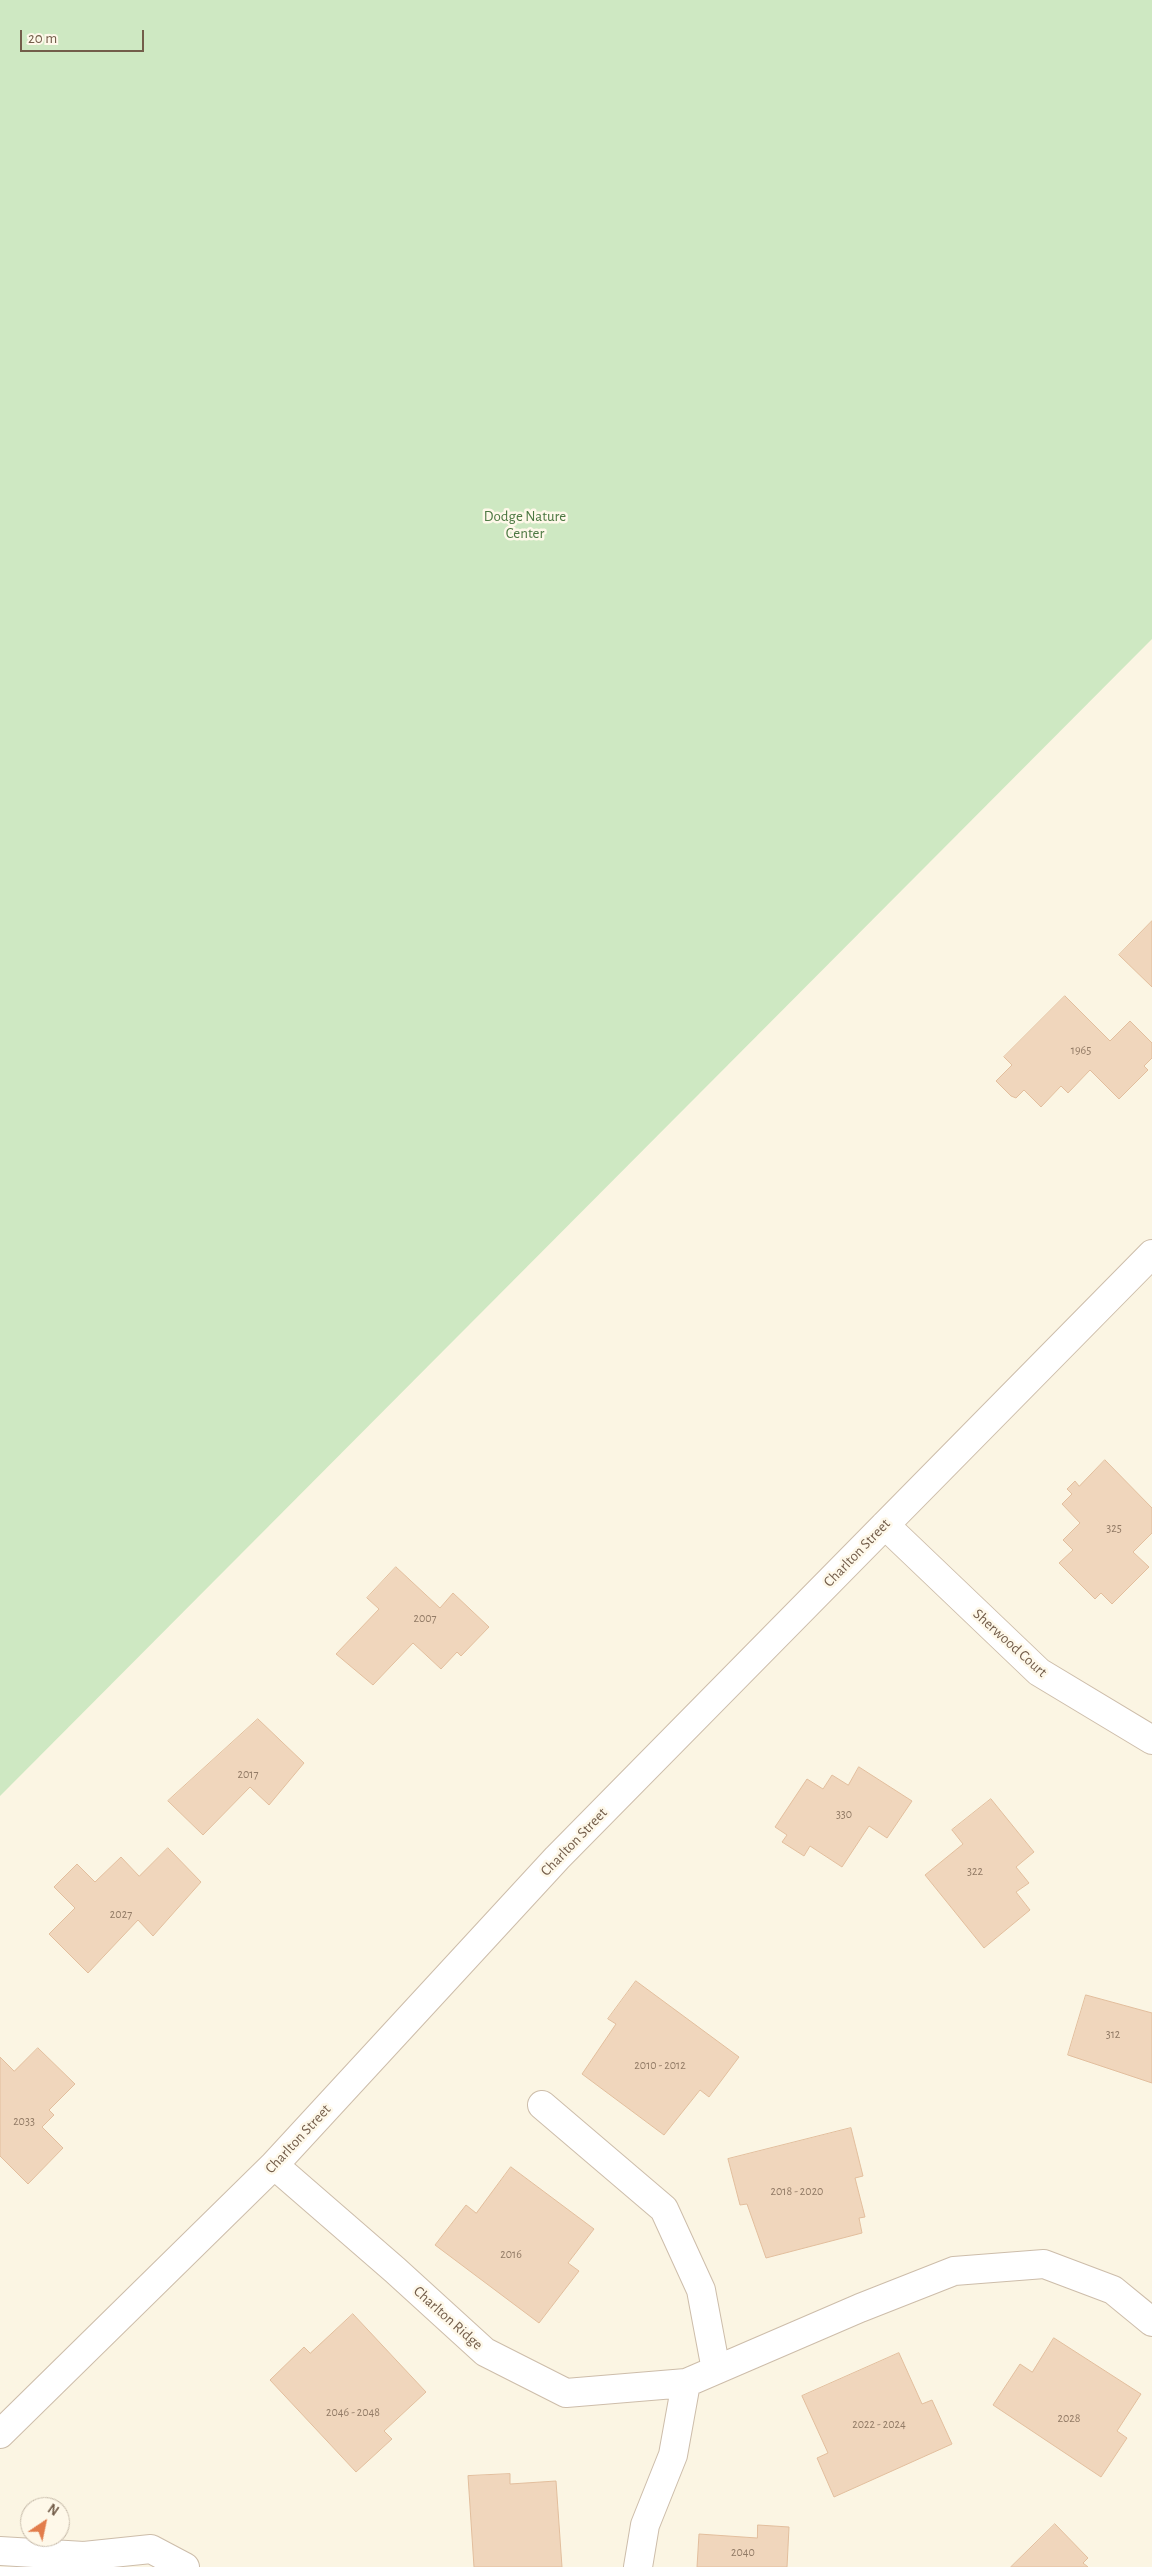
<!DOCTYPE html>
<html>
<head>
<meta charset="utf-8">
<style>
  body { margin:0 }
  #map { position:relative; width:1152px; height:2567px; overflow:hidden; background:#fbf5e3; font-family:"Alegreya Sans",sans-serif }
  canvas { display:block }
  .north { position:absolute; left:20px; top:2497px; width:50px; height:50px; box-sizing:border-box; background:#fef8e9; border:1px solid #c6baa9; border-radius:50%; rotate:34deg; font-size:14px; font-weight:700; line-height:20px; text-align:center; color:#735d4a }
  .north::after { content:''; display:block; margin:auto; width:18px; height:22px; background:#e27d4c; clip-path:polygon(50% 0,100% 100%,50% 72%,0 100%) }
  .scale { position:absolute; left:20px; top:30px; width:124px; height:22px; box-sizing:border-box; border:2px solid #735d4a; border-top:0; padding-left:6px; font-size:15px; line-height:18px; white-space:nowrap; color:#735d4a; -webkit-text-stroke:4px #fef8e9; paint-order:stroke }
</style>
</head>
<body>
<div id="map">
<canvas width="1152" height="2567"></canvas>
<div class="north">N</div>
<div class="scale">20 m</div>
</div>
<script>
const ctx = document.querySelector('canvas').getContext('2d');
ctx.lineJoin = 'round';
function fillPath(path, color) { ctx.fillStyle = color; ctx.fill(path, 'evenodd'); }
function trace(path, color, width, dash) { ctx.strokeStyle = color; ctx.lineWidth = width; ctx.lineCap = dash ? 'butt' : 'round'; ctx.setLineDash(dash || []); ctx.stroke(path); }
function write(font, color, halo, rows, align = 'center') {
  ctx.font = font + ' "Alegreya Sans",sans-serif'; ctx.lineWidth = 5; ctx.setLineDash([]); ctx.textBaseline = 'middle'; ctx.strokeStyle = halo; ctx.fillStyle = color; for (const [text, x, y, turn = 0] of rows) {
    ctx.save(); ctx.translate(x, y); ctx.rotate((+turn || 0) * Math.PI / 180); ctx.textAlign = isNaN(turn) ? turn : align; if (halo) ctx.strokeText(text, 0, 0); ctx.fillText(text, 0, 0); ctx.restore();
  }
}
const green = new Path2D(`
  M0,0H1152V639L0,1796Z`);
const building = new Path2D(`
  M1152,921V987L1119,955Z
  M1065,996L1110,1041L1130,1021L1152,1043V1058L1144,1066L1148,1070L1119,1099L1090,1070L1068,1093L1061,1086L1041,1107L1024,1090L1016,1098L1011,1096L996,1081L1012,1065L1004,1057Z
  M1105,1460L1152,1508V1533L1133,1552L1149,1567L1112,1604L1101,1593L1095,1599L1059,1563L1073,1550L1063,1540L1080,1523L1062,1504L1072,1494L1067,1489L1075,1481L1079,1486Z
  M396,1567L440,1608L453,1593L489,1627L461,1656L457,1652L441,1669L413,1643L373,1685L336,1654L379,1609L367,1598Z
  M258,1719L304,1763L269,1805L250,1787L203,1835L168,1801Z
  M859,1767L912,1801L887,1838L869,1826L842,1867L810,1846L804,1856L782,1842L787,1835L775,1827L807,1779L823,1789L832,1775L848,1785Z
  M991,1799L1034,1852L1016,1867L1029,1883L1016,1892L1030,1910L984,1948L925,1875L963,1844L952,1830Z
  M168,1848L201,1882L153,1936L138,1920L88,1973L49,1934L75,1908L54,1887L77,1864L95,1882L121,1857L139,1876Z
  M636,1981L739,2057L709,2097L700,2090L664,2135L582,2074L616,2024L608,2019Z
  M1086,1995L1152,2013V2083L1068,2055Z
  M38,2048L75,2084L49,2110L54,2115L42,2127L63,2148L28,2184L0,2156V2057L14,2071Z
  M851,2128L863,2176L855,2178L865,2217L859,2218L862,2233L766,2258L747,2204L740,2205L728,2159Z
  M511,2167L594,2229L568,2263L579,2271L539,2323L435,2245L466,2205L476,2213Z
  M353,2314L426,2392L384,2431L392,2439L356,2472L270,2380L304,2347L310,2353Z
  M1054,2338L1141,2394L1117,2431L1127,2438L1101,2477L993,2405L1020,2364L1032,2372Z
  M899,2353L922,2404L932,2400L952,2444L834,2497L817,2458L828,2453L802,2396Z
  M510,2474V2484L556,2481L562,2567H474L468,2476Z
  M1055,2524L1088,2558L1083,2563L1088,2567H1011Z
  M758,2525L789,2527L787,2567H697L699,2534L757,2538Z`);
const minor = new Path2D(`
  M885,1525L1039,1672L1152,1740
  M542,2105L664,2209L701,2290L716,2370
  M274,2165L395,2270L485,2352L566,2393L686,2383
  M0,2434L274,2165L557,1858L1152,1254
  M0,2551L84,2556L151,2549L185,2567
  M638,2567L645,2525L673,2455L686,2383L860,2308L954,2271L1044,2264L1113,2290L1152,2322`);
const numberNames = [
  ["1965",1081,1050],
  ["325",1114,1528],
  ["2007",425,1618],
  ["2017",248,1774],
  ["330",844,1814],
  ["322",975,1871],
  ["2027",121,1914],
  ["312",1113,2034],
  ["2010 - 2012",660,2065],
  ["2033",24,2121],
  ["2018 - 2020",797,2191],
  ["2016",511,2254],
  ["2046 - 2048",353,2412],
  ["2028",1069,2418],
  ["2022 - 2024",879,2424],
  ["2040",743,2552]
];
const parkNames = [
  ["Dodge Nature",525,516],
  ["Center",525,533]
];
const streetNames = [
  ["Charlton Street",857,1553,-46],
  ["Sherwood Court",1010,1643,42],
  ["Charlton Street",574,1842,-46],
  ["Charlton Street",298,2139,-47],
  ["Charlton Ridge",448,2318,42]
];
fillPath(green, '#cee8c2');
fillPath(building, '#f0d6bc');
trace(building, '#e2be9d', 1);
trace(minor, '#cdbdaa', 30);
trace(minor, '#fff', 28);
write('12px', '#927b66', null, numberNames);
write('15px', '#4c7842', '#fef8e9', parkNames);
write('15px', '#735d4a', '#fef8e9', streetNames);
</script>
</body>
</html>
